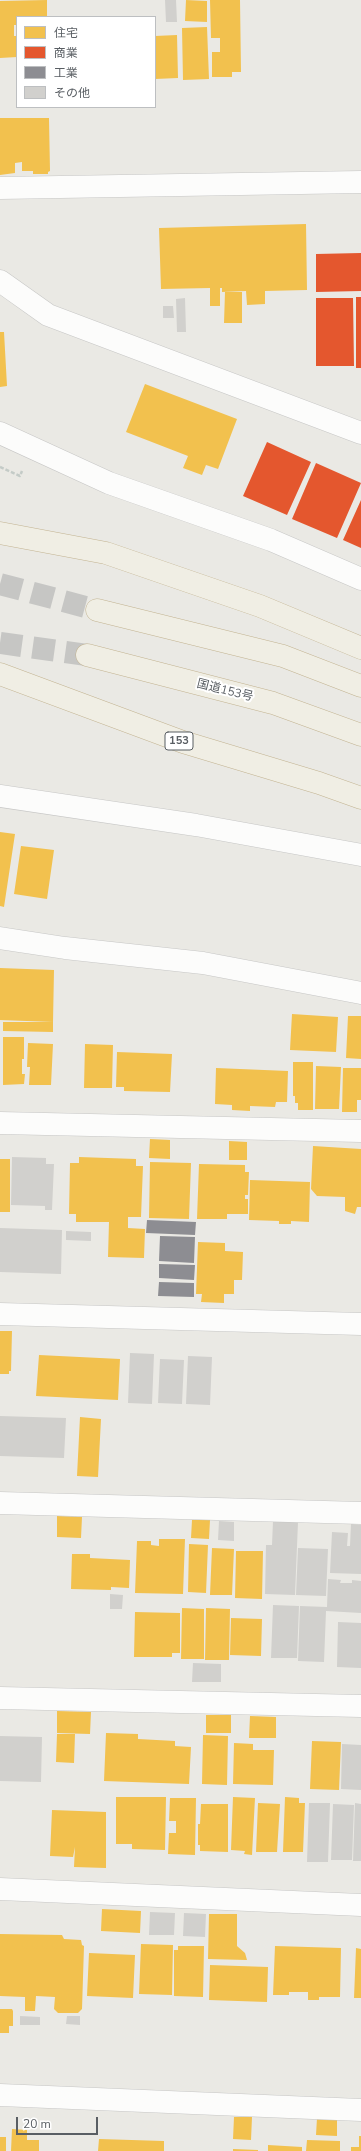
<!DOCTYPE html>
<html>
<head>
<meta charset="utf-8">
<style>
  body { margin:0 }
  #map { position:relative; width:361px; height:2151px; overflow:hidden; background:#eae9e4; font-family:"Nunito Sans","Noto Sans JP",sans-serif }
  canvas { display:block }
  .legend { position:absolute; left:16px; top:16px; width:140px; height:92px; box-sizing:border-box; background:#fff; border:1px solid #bdbfc1; margin:0; padding:5px 7px; list-style:none; font-size:12px; color:#595e63 }
  .legend li { display:flex; align-items:center; gap:8px; height:20px }
  .legend b { width:20px; border:1px solid #bdbfc1 }
  .scale { position:absolute; left:16px; top:2117px; width:82px; height:18px; box-sizing:border-box; border:2px solid #595e63; border-top:0; padding-left:5px; font-size:12px; line-height:14px; white-space:nowrap; color:#595e63; -webkit-text-stroke:3px #fff; paint-order:stroke }
</style>
</head>
<body>
<div id="map">
<canvas width="361" height="2151"></canvas>
<ul class="legend">
<li><b style="height:11px;background:#f2c14e"></b>住宅</li>
<li><b style="height:11px;background:#e4572e"></b>商業</li>
<li><b style="height:11px;background:#8d8d92"></b>工業</li>
<li><b style="height:11px;background:#d1d0cd"></b>その他</li>
</ul>
<div class="scale">20 m</div>
</div>
<script>
const ctx = document.querySelector('canvas').getContext('2d');
ctx.lineJoin = 'round';
function fillPath(path, color) { ctx.fillStyle = color; ctx.fill(path, 'evenodd'); }
function trace(path, color, width, dash) { ctx.strokeStyle = color; ctx.lineWidth = width; ctx.lineCap = dash ? 'butt' : 'round'; ctx.setLineDash(dash || []); ctx.stroke(path); }
function write(font, color, halo, rows, align = 'center') {
  ctx.font = font + ' "Nunito Sans","Noto Sans JP",sans-serif'; ctx.lineWidth = 4; ctx.setLineDash([]); ctx.textBaseline = 'middle'; ctx.strokeStyle = halo; ctx.fillStyle = color; for (const [text, x, y, turn = 0] of rows) {
    ctx.save(); ctx.translate(x, y); ctx.rotate((+turn || 0) * Math.PI / 180); ctx.textAlign = isNaN(turn) ? turn : align; if (halo) ctx.strokeText(text, 0, 0); ctx.fillText(text, 0, 0); ctx.restore();
  }
}
const homes = new Path2D(`
  M47,0V17H17V25H14V36H17V57L0,58V1Z
  M186,0L207,1V22L185,21Z
  M210,0H240L241,72H232V77H212V52H220V38H211Z
  M207,27L209,79L183,80L182,28Z
  M177,35L178,78L155,79V36Z
  M0,118H49L50,171L48,172V174H33V171H22V162L15,163V173L0,175Z
  M306,224L307,290L265,291V304L247,305L246,291L222,292V288H220V306H210V288L161,289L159,228Z
  M225,292H242V323H224Z
  M0,332H4L7,386L0,387Z
  M145,384L237,419L218,469L206,465L202,475L183,468L188,456L126,432Z
  M0,832L15,834L4,907L0,906Z
  M21,846L54,850L47,899L14,894Z
  M0,968L54,970L53,1022L0,1020Z
  M292,1014L338,1017L336,1052L290,1050Z
  M348,1016H361V1059L346,1058Z
  M3,1022H53V1032L3,1031Z
  M3,1037H24V1059H22V1074H25L24,1084L3,1085Z
  M28,1043L53,1044L51,1085H29L30,1067H27Z
  M85,1044L113,1045L112,1088H84Z
  M117,1052L172,1054L170,1092L124,1091V1087H116Z
  M293,1062H313V1110H298V1103H295V1096H293Z
  M316,1066L341,1067L339,1109H315Z
  M216,1068L288,1071L287,1102H276L275,1107L250,1106V1111L232,1110V1105L215,1104Z
  M343,1068H361V1100H357V1112H342Z
  M150,1139L170,1140V1159L149,1158Z
  M229,1141L247,1142V1160H229Z
  M313,1146L361,1149V1207H357L355,1214L345,1211V1197L317,1196L311,1189Z
  M79,1157L136,1159V1166H143L141,1217H128V1228L145,1229L144,1258L108,1257L109,1222H76V1214H69L70,1163H79Z
  M0,1159H10V1212H0Z
  M150,1162L191,1163L189,1219L149,1218Z
  M199,1164L245,1165V1172H249L248,1195H245V1199H248V1214H227V1219H197Z
  M250,1180L310,1182L309,1222L291,1221V1224H279V1221L249,1220Z
  M198,1242L225,1243V1251L243,1252L242,1280H234V1294H224V1303L201,1302L202,1294H196Z
  M0,1331H12L11,1371H9V1374H0Z
  M39,1355L120,1359L118,1400L36,1396Z
  M80,1417L101,1419L98,1477L77,1476Z
  M57,1516L82,1517L81,1538L57,1537Z
  M192,1520H210L209,1539L191,1538Z
  M159,1539H185L183,1594L135,1593L137,1541H151V1545L159,1546Z
  M189,1544L208,1545L206,1593L188,1592Z
  M212,1548L234,1549L232,1595H210Z
  M236,1551H263L262,1599L235,1598Z
  M72,1554H90V1558L130,1560L129,1588L111,1587V1590L71,1589Z
  M182,1608L204,1609V1659H181Z
  M206,1608L230,1609L229,1660H205Z
  M135,1612L180,1613V1653H172V1657H134Z
  M231,1618L262,1619L261,1656L230,1655Z
  M57,1711L91,1712L90,1734L57,1733Z
  M206,1715H231V1733H206Z
  M250,1716L276,1717V1738H249Z
  M106,1733L138,1734V1739L175,1741V1746L191,1747L189,1784L104,1781Z
  M57,1734H75L74,1763L56,1762Z
  M203,1735L228,1736L227,1785L202,1784Z
  M312,1741L341,1742L339,1790L310,1789Z
  M234,1743L253,1744V1750H274L273,1785L233,1784Z
  M116,1797H166L165,1850L132,1849V1844H116Z
  M233,1797L255,1798L252,1855L244,1854L245,1851L231,1850Z
  M285,1797L299,1798V1803H305L303,1852H283Z
  M170,1798H196L195,1855L168,1854L169,1833H176V1821H169Z
  M258,1803L280,1804L277,1852H256Z
  M201,1804H228V1852L200,1851V1845H198V1824H200Z
  M52,1810L106,1812V1868L74,1867L75,1847L73,1857L50,1856Z
  M102,1909L141,1911L140,1933L101,1931Z
  M209,1914H237V1946L245,1953L247,1960L208,1959Z
  M0,1934L62,1935L64,1939L81,1940L82,1945L84,1946L82,2009L78,2013H58L54,2009L55,1997L36,1996L35,2011H25V1997L0,1996Z
  M141,1944L173,1945L172,1995L139,1994Z
  M178,1946H204L203,1997L174,1996V1950H178Z
  M275,1946L341,1948L340,1997H319V2000H308V1992H289V1995H273Z
  M356,1948L361,1949V1998H354Z
  M89,1953L135,1955L133,1998L87,1996Z
  M210,1965L268,1967L267,2002L209,2000Z
  M0,2009H12L13,2011V2026H9V2033H0Z
  M234,2117H252L251,2140L233,2139Z
  M317,2118L337,2119V2136L316,2135Z
  M12,2129L27,2130V2140H39V2151H11Z
  M359,2136H361V2151H351V2147H359Z
  M0,2137H6V2151H0Z
  M99,2139L164,2141V2151H98Z
  M307,2140L340,2141V2151H306Z
  M268,2145L302,2147V2151H268Z
  M233,2149L258,2150V2151H233Z`);
const shops = new Path2D(`
  M361,253V291L316,292V254Z
  M356,297H361V368H356Z
  M316,298H353L354,366H316Z
  M267,442L311,462L287,515L243,496Z
  M316,463L361,483L337,538L292,519Z
  M361,500V548L343,540Z`);
const industry = new Path2D(`
  M147,1220L196,1222L195,1235L146,1233Z
  M160,1236L195,1237L194,1263L159,1261Z
  M159,1264L195,1265L194,1280L159,1278Z
  M159,1282L194,1283V1297L158,1296Z`);
const building = new Path2D(`
  M165,0H176L177,22H166Z
  M185,298L186,332H177L176,299Z
  M163,306H173L174,318H163Z
  M12,1157L46,1158V1164H54L52,1210H45V1206L11,1205Z
  M0,1228L62,1230L61,1274L0,1272Z
  M66,1231L91,1232V1241L66,1240Z
  M130,1353L154,1354L152,1404L128,1403Z
  M188,1356L212,1357L210,1405L186,1404Z
  M160,1359L184,1360L182,1404L158,1403Z
  M0,1416L66,1418L64,1458L0,1456Z
  M219,1521L234,1522V1541L218,1540Z
  M273,1521L298,1522L295,1595L265,1594L266,1545H272Z
  M351,1524L361,1525V1574L330,1573L332,1532L348,1533L347,1546H350Z
  M298,1548L328,1549L326,1596L296,1595Z
  M328,1579L341,1580L340,1583H352V1580L361,1581V1613L326,1611L324,1662L298,1661L300,1606L327,1607Z
  M110,1594L123,1595L122,1609H110Z
  M273,1605L299,1606L297,1658H271Z
  M338,1622L361,1623V1668L337,1667Z
  M193,1663L221,1664V1682H192Z
  M0,1736L42,1737L41,1782L0,1781Z
  M342,1744L361,1745V1790L341,1789Z
  M309,1803H330L328,1862H307Z
  M355,1803L361,1804V1861H353Z
  M333,1804L354,1805L352,1860H331Z
  M150,1912L175,1913L174,1935H149Z
  M184,1913L206,1914L205,1937L183,1936Z
  M20,2016L40,2017V2025H20Z
  M67,2016H80V2025L66,2024Z`);
const trunkTunnel = new Path2D(`
  M0,584L97,610
  M0,643L87,655`);
const path = new Path2D(`
  M0,467L20,476L22,471`);
const minor = new Path2D(`
  M0,188L361,182
  M0,281L48,315L361,433
  M0,433L109,483L271,540L361,579
  M0,796L196,825L361,855
  M0,938L65,948L203,963L361,993
  M0,1123L361,1131
  M0,1314L361,1324
  M0,1503L361,1513
  M0,1698L361,1706
  M0,1889L361,1905
  M0,2095L361,2110`);
const trunk = new Path2D(`
  M0,533L106,553L260,606L361,648
  M97,610L283,656L361,686
  M87,655L273,703L361,735
  M0,674L183,742L319,783L361,798`);
const shields = [
  [179,741,28]
];
const shieldNames = [
  ["153",179,741]
];
const streetNames = [
  ["国道153号",225,691,14]
];
fillPath(homes, '#f2c14e');
fillPath(shops, '#e4572e');
fillPath(industry, '#8d8d92');
fillPath(building, '#d1d0cd');
trace(trunkTunnel, '#c6c6c4', 22, [22, 11]);
trace(minor, '#c6c6c5', 23);
trace(trunk, '#c2b391', 23);
trace(path, '#c4cbc7', 2.5, [4, 2]);
trace(minor, '#fcfcfb', 22);
trace(trunk, '#f0eee4', 22);
for (const [x, y, w] of shields) { const box = new Path2D(); box.roundRect(x - w / 2, y - 9, w, 18, 3); ctx.fillStyle = '#fff'; ctx.fill(box); trace(box, '#595e63', 1); }
write('bold 11px', '#595e63', null, shieldNames);
write('12px', '#595e63', '#fff', streetNames);
</script>
</body>
</html>
